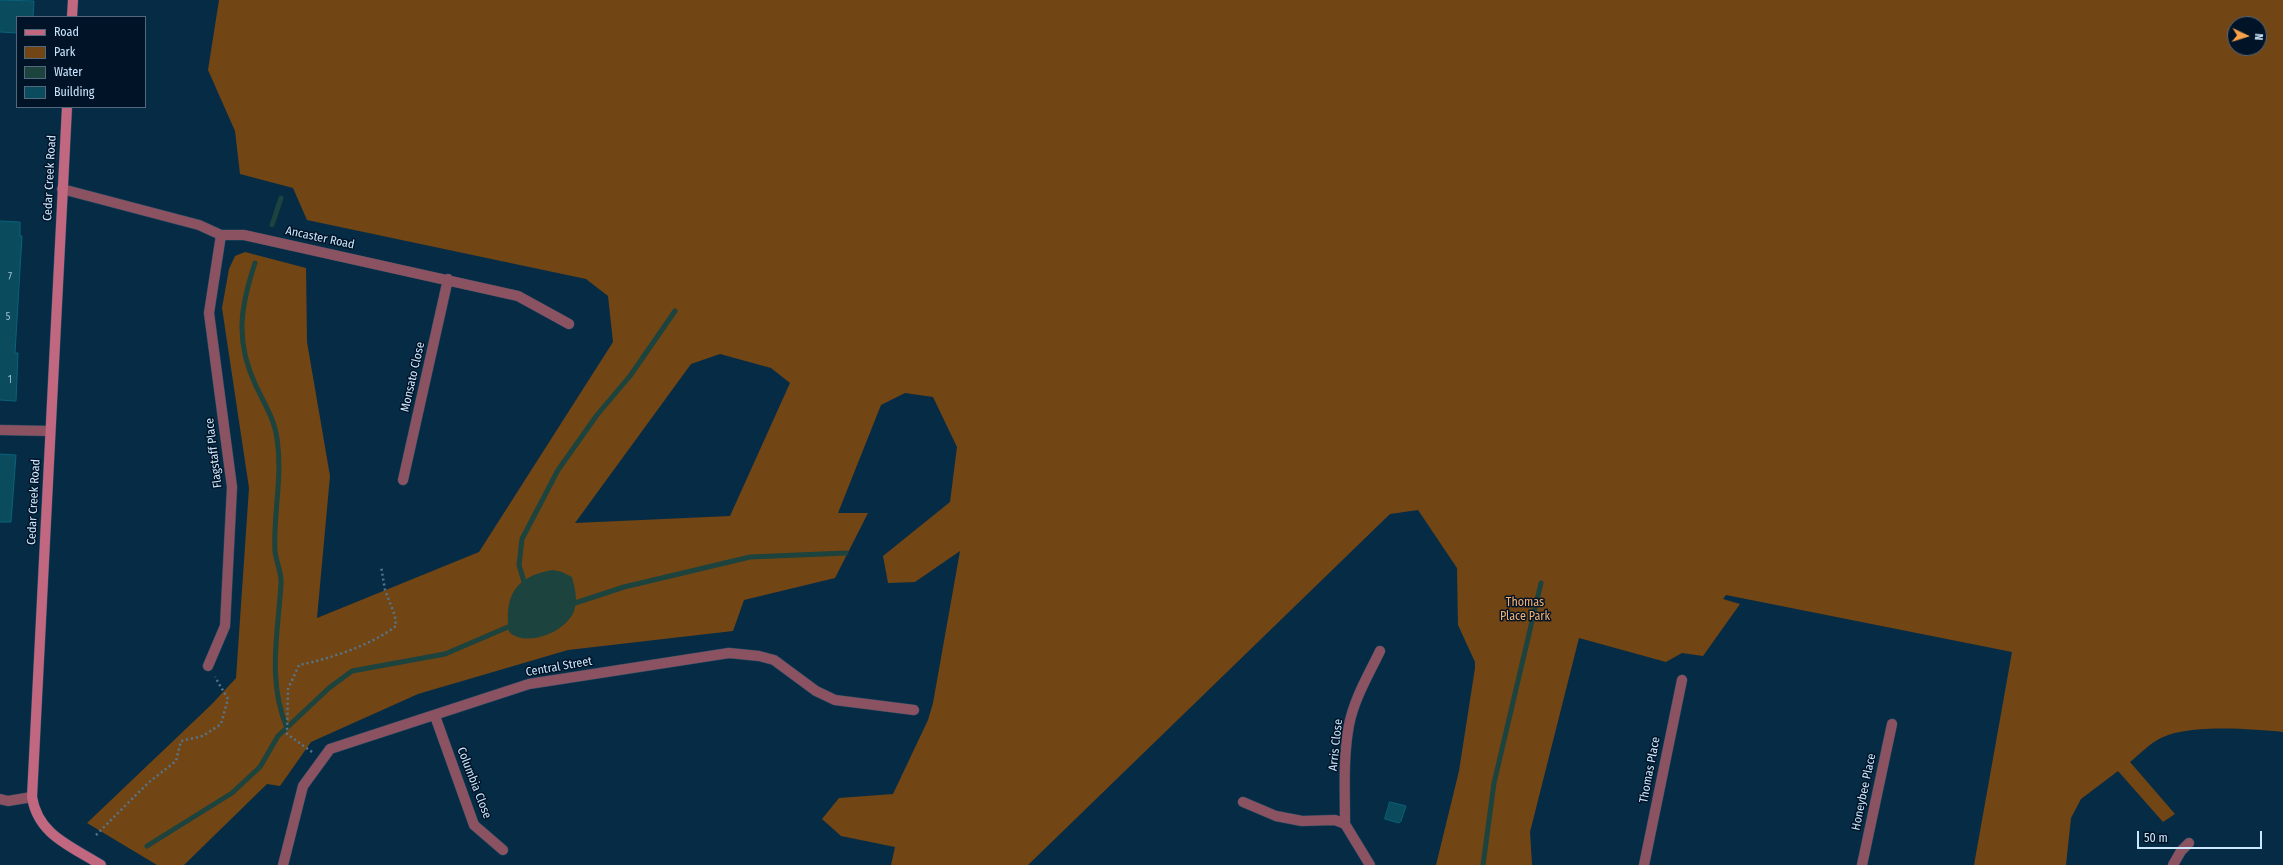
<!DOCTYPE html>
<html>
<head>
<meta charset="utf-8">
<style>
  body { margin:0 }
  #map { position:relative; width:2283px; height:865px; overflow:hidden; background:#062c45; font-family:"Fira Sans Condensed",sans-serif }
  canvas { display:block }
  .legend { position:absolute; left:16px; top:16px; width:130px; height:92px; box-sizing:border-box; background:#001327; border:1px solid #52687d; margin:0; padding:5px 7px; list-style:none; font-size:12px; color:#cce7fd }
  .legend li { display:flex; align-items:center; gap:8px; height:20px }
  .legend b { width:20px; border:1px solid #52687d }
  .north { position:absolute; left:2227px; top:16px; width:40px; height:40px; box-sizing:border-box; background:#001327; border:1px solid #52687d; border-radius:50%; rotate:94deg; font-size:11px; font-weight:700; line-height:16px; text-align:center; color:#cce7fd }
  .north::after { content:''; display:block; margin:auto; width:14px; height:18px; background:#f7a149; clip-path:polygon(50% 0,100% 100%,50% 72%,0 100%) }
  .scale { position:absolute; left:2137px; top:831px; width:125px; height:18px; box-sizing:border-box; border:2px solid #cce7fd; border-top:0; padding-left:5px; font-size:12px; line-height:14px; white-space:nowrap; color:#cce7fd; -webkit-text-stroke:3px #001327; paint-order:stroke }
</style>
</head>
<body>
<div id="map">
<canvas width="2283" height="865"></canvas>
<ul class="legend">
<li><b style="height:5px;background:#c16780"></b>Road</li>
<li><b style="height:11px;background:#724514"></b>Park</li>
<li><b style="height:11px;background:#1c433d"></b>Water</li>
<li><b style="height:11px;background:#0a4c5e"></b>Building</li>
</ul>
<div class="north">N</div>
<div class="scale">50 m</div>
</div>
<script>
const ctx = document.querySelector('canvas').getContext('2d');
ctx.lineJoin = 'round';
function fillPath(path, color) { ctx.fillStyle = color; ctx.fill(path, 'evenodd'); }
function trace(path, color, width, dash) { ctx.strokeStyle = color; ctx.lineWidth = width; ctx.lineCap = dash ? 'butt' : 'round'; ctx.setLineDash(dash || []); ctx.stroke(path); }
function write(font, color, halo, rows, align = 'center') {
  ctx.font = font + ' "Fira Sans Condensed",sans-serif'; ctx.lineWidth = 3; ctx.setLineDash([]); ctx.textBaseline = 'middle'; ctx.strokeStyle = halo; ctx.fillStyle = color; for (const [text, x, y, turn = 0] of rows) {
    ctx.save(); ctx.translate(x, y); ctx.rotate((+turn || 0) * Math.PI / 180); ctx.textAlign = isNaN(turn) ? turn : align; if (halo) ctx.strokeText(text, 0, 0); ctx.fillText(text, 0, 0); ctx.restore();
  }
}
const green = new Path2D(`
  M219,0H2283V732C2251,729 2190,724 2161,738C2150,743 2140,754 2130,762L2175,814L2163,822L2118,771L2081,799L2071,818L2066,865H1974L2012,652L1726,595L1723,599L1740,604L1703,656L1682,653L1666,662L1579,638L1530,832L1532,865H1436L1459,771L1475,668V662L1458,625L1457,568L1418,510L1390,514L1028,865H891L895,847L841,836L822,819L839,798L893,794L928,720L933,703L960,551L915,582L888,583L883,556L950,502L957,447L933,397L905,393L881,405L838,513H868L835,578L744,600L733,631L568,650L418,694L311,742L280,786L267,784L184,865H157L87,823L212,704L236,678L249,488L222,308L229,269L235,256L245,252L306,268L307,342L330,476L317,618L479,552L613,342L608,296L586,279L307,220L293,188L240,174L235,131L208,70ZM2235,24H2259V48H2235ZM720,354L771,368L790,383L730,516L575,523L691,364Z`);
const water = new Path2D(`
  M553,570L562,572L572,577C575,589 578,599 574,611C566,632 527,648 509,632C504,596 515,576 553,570Z`);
const stream = new Path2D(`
  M272,225L281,198
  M255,263C240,308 235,342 256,386C264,403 275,420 277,439C283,476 273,514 275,551C276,562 282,573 281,584C278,633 267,681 287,728
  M525,585L519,565L522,539L558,470L597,415L630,376L675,311
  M569,605L624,587L750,557L846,553
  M147,846L232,793L260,767L278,736L329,688L352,671L445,654L515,624
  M1483,865L1494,783L1541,583`);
const building = new Path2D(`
  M0,0L34,1L33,17H17V33L0,32Z
  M0,221L20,222V236H22L15,353H18L16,401L0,400Z
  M0,454L16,455L11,522H0Z
  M1390,802L1406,806L1401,821L1399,823L1385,819Z`);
const path = new Path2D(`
  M312,752L287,734L288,689L299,665C329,659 372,645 396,626L395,616L385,590L381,566
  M96,835L148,783L176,761L181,741L203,736L221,724L228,699L215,677`);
const street = new Path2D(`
  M62,189L199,225L221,235H244L518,296L569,324
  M0,430L50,431
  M403,480L448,279
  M208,666L225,626L232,487L209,313L221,235
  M435,716L474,825L503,850
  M0,799L8,801L32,797
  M1243,802L1276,816L1302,821L1335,820L1345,824L1370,865
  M1345,824C1345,791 1343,757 1349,725C1354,699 1369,674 1380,651
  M283,865L303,786L330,749L529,684L729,653L759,656L774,660L816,691L835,700L914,710
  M1644,865L1682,680
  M1862,865L1892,724
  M2173,865L2181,851L2189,843`);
const secondary = new Path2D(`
  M72,17L73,0
  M67,107L32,797C38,835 71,846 101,865`);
const numberNames = [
  ["7",10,277],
  ["5",8,317],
  ["1",10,380]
];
const streetNames = [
  ["Cedar Creek Road",50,178,-87],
  ["Ancaster Road",320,238,12],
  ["Monsato Close",413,377,-77],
  ["Flagstaff Place",214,453,-97],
  ["Cedar Creek Road",34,502,-87],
  ["Central Street",559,667,-10],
  ["Arris Close",1336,745,-84],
  ["Thomas Place",1650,770,-79],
  ["Columbia Close",474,783,69],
  ["Honeybee Place",1864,792,-78]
];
const parkNames = [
  ["Thomas",1525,603],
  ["Place Park",1525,617]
];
fillPath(green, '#724514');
fillPath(water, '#1c433d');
trace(stream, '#1c433d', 5);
fillPath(building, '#0a4c5e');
trace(building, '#09627a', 1);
trace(street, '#264a62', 11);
trace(secondary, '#264a62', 11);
trace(path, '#54768d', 2.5, [2, 3]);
trace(street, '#8b5261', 10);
trace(secondary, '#c16780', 10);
write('10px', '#9cc0d5', null, numberNames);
write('12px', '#cce7fd', '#001327', streetNames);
write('12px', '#f6b170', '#001327', parkNames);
</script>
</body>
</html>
